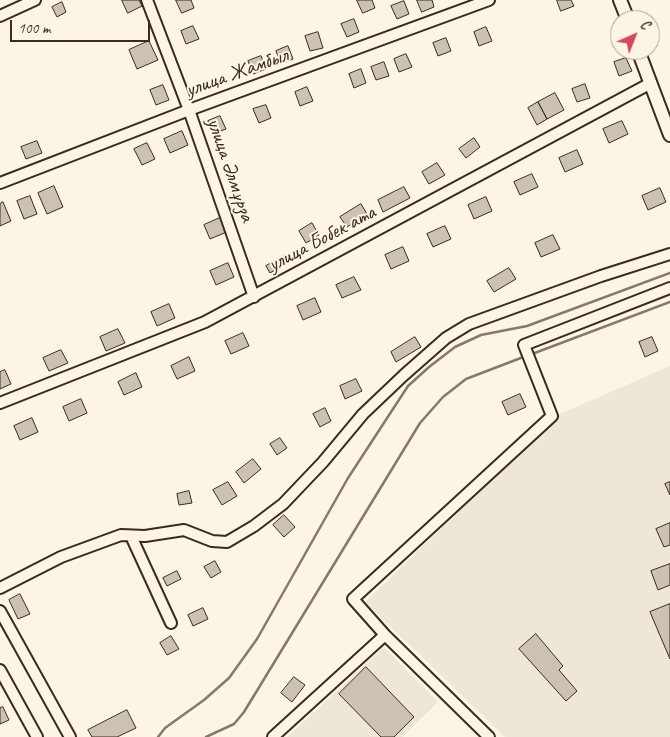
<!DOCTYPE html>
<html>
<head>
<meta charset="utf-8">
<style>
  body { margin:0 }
  #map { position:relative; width:670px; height:737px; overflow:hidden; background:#fcf5e5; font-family:Caveat,sans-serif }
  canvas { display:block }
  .north { position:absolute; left:610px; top:10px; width:50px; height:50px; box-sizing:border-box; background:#fcf5e5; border:1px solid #afa495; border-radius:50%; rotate:44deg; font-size:14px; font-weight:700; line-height:20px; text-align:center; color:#3b2a1e }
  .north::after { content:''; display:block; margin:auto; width:18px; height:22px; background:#d1495b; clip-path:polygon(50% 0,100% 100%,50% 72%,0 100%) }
  .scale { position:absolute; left:10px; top:20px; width:140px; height:22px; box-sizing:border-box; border:2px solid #3b2a1e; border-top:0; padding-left:6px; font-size:15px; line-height:18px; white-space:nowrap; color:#3b2a1e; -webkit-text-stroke:4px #fcf5e5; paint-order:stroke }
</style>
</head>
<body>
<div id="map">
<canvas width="670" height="737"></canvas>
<div class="north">С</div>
<div class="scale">100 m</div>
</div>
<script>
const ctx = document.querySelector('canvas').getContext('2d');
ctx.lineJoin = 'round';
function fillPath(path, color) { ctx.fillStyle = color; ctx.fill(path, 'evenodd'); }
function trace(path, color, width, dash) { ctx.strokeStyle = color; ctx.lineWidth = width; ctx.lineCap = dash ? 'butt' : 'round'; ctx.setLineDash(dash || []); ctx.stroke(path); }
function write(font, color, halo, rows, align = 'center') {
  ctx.font = font + ' Caveat,sans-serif'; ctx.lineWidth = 4; ctx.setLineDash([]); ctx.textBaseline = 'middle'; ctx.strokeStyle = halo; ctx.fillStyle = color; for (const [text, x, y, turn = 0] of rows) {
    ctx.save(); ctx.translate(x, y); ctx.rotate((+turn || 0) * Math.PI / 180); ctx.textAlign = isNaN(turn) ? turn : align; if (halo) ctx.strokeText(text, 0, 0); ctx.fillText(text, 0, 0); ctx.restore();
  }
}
const built = new Path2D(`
  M670,366V737H505L365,602L560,414Z
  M384,647L438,702L402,737H287Z`);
const stream = new Path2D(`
  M532,354L670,302
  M158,737L165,728L204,700L229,678L257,639L348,478L408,386L429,367L455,347L481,335L527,326L670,273
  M206,737L234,724L244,712L420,423L443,397L466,379L526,356`);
const building = new Path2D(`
  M122,0H139L142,6L128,13Z
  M176,0H191L194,8L182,13Z
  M357,0H372L375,8L363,13Z
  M417,0H432L434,7L422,12Z
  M557,0H571L574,6L561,11Z
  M404,1L409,14L397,19L391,6Z
  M62,2L66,12L57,17L52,7Z
  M354,19L359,32L347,37L341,24Z
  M193,26L199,39L186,44L181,31Z
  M486,27L492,41L479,46L474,32Z
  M318,32L323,48L310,51L305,36Z
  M446,38L451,51L438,56L433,43Z
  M149,41L158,60L137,69L129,50Z
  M288,46L293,59L281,64L276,51Z
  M406,54L412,67L399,72L394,59Z
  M261,56L266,69L253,74L248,61Z
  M626,58L632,71L619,76L614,62Z
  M384,62L389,76L376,80L371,67Z
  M361,69L366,83L354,88L349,74Z
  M585,84L590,98L577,102L572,89Z
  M163,85L169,100L156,105L150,90Z
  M307,87L313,101L300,106L295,92Z
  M555,93L564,110L547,119L538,102Z
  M538,102L547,119L537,125L528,108Z
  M266,105L271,118L259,123L253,109Z
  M220,116L226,129L213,134L208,121Z
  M622,121L628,134L609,143L603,129Z
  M182,131L188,145L170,153L164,139Z
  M474,138L480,147L466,158L459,149Z
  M37,141L42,153L26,159L21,147Z
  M147,143L155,159L142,165L134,149Z
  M577,150L583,164L565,172L559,158Z
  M437,163L445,175L429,184L422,172Z
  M532,174L538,187L520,195L514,182Z
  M54,186L63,207L47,214L38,193Z
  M404,187L410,198L383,212L378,200Z
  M660,188L666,202L648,210L642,196Z
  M30,196L37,214L24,219L17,201Z
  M486,197L492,211L474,219L468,205Z
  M3,202L11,221L0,226V204Z
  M361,204L367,214L347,227L340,217Z
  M222,217L229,231L210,239L204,225Z
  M312,223L319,235L306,243L299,231Z
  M445,226L451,239L433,247L427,234Z
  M553,235L560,249L541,257L535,243Z
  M403,247L409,261L391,269L385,255Z
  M284,256L288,262L270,273L266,266Z
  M228,263L234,277L216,285L210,271Z
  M509,268L516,279L494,292L487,281Z
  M354,277L361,290L342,298L336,285Z
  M315,298L321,312L303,320L297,306Z
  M169,304L175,318L157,326L151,312Z
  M118,329L125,343L106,351L100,337Z
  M243,333L249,346L231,354L225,341Z
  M415,337L421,347L396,362L391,352Z
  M652,337L658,351L645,357L639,342Z
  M61,350L68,363L49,371L43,358Z
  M189,357L195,371L177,379L171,366Z
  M5,370L11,384L0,389V372Z
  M136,373L142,387L124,395L118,382Z
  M356,379L362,391L345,399L340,386Z
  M520,394L526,407L508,415L502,402Z
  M81,399L87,413L69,421L63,407Z
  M325,408L331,421L320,427L313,414Z
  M32,418L38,432L20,440L14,426Z
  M280,438L287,448L277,455L270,444Z
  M253,459L261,469L244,483L236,472Z
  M228,482L237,496L222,505L213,490Z
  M670,482V495L665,484Z
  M189,491L192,503L179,505L177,494Z
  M284,515L295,527L284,537L273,525Z
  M670,523V545L664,547L656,529Z
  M215,561L221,572L211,578L204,567Z
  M670,564V585L658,590L651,571Z
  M177,571L181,579L167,586L163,578Z
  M20,594L30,614L18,619L9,600Z
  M670,604V659L650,612Z
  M203,608L208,619L193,626L188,615Z
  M536,634L563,666L559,670L577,691L566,701L519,649Z
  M171,636L179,649L167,655L160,643Z
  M366,667L414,717L394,737H381L339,694Z
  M294,677L305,685L292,702L281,693Z
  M3,707L9,720L0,724V708Z
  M127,710L136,728L117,737H92L88,730Z`);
const minor = new Path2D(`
  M147,0L189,110L254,297
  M0,16L35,0
  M0,183L189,110L489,0
  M0,403L205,322L651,83
  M131,536L171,623
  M0,588L61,557L121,535L145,536L184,530L212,541L227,542L254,526L283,504L323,462L363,414L404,375L446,338L469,324L601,276L670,254
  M0,611L70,737
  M0,670L37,737
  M273,737L385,635
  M489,737L385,635L353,599L552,416L524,345L670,288`);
const tertiary = new Path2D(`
  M620,0L628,20
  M638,50L670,135`);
const streetNames = [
  ["улица Жамбыл",237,73,-20],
  ["улица Әлмұрза",230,170,71],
  ["улица Бобек ата",322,239,-28]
];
fillPath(built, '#eee6d6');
trace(stream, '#85796b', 2.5);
fillPath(building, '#ccc2b3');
trace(building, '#3b2a1e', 1);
trace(minor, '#3b2a1e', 14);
trace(tertiary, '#3b2a1e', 16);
trace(minor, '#fcf5e5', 10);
trace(tertiary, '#fcf5e5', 12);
write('21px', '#3b2a1e', '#fcf5e5', streetNames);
</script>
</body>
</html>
